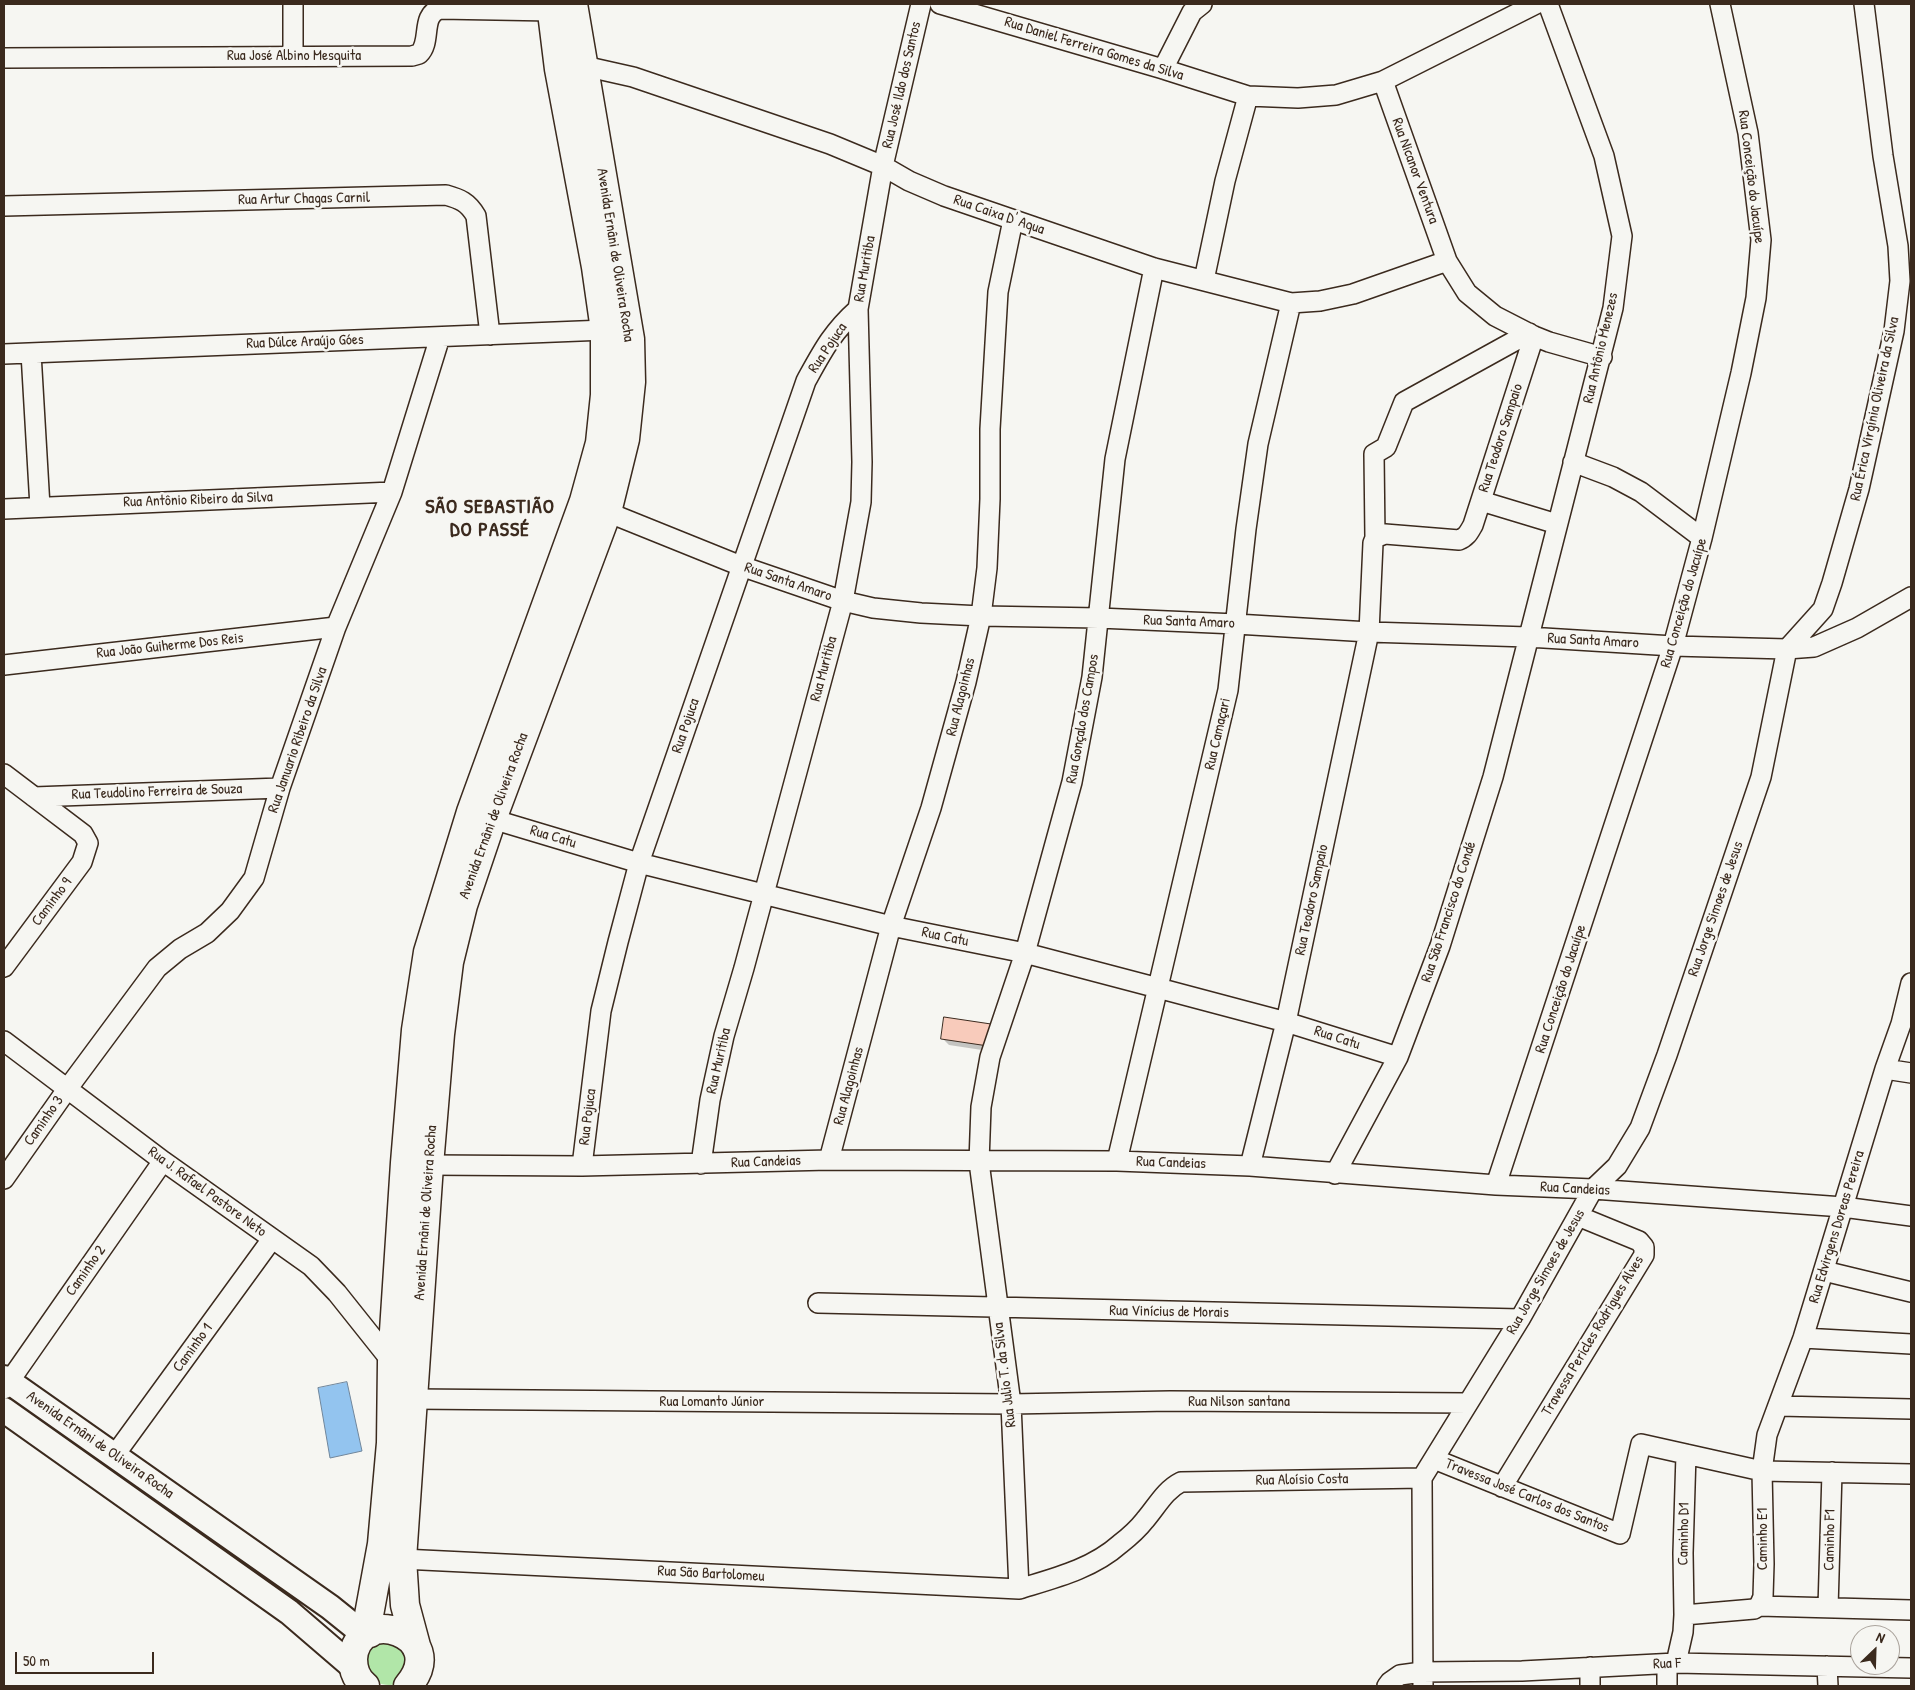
<!DOCTYPE html>
<html>
<head>
<meta charset="utf-8">
<style>
  body { margin:0 }
  #map { position:relative; width:1915px; height:1690px; overflow:hidden; background:#f6f6f2; font-family:"Patrick Hand",sans-serif }
  canvas { display:block }
  .frame { position:absolute; inset:0; border:5px solid #3b2a1e; pointer-events:none }
  .north { position:absolute; left:1850px; top:1625px; width:50px; height:50px; box-sizing:border-box; background:#f6f6f2; border:1px solid #aba49d; border-radius:50%; rotate:24deg; font-size:14px; font-weight:700; line-height:20px; text-align:center; color:#3b2a1e }
  .north::after { content:''; display:block; margin:auto; width:18px; height:22px; background:#3b2a1e; clip-path:polygon(50% 0,100% 100%,50% 72%,0 100%) }
  .scale { position:absolute; left:15px; top:1652px; width:139px; height:22px; box-sizing:border-box; border:2px solid #3b2a1e; border-top:0; padding-left:6px; font-size:15px; line-height:18px; white-space:nowrap; color:#3b2a1e; -webkit-text-stroke:4px #f6f6f2; paint-order:stroke }
</style>
</head>
<body>
<div id="map">
<canvas width="1915" height="1690"></canvas>
<div class="frame"></div>
<div class="north">N</div>
<div class="scale">50 m</div>
</div>
<script>
const ctx = document.querySelector('canvas').getContext('2d');
ctx.lineJoin = 'round';
function fillPath(path, color) { ctx.fillStyle = color; ctx.fill(path, 'evenodd'); }
function trace(path, color, width, dash) { ctx.strokeStyle = color; ctx.lineWidth = width; ctx.lineCap = dash ? 'butt' : 'round'; ctx.setLineDash(dash || []); ctx.stroke(path); }
function write(font, color, halo, rows, align = 'center') {
  ctx.font = font + ' "Patrick Hand",sans-serif'; ctx.lineWidth = 5; ctx.setLineDash([]); ctx.textBaseline = 'middle'; ctx.strokeStyle = halo; ctx.fillStyle = color; for (const [text, x, y, turn = 0] of rows) {
    ctx.save(); ctx.translate(x, y); ctx.rotate((+turn || 0) * Math.PI / 180); ctx.textAlign = isNaN(turn) ? turn : align; if (halo) ctx.strokeText(text, 0, 0); ctx.fillText(text, 0, 0); ctx.restore();
  }
}
const green = new Path2D(`
  M379,1642L399,1645L408,1658C406,1664 405,1673 401,1679C393,1690 376,1684 368,1676C364,1657 362,1654 379,1642Z`);
const water = new Path2D(`
  M347,1382L362,1451L330,1458L318,1388Z`);
const shadow = new Path2D(`
  M990,1025L995,1052L949,1045L942,1038Z`);
const building = new Path2D(`
  M944,1017L991,1024L988,1046L941,1039Z`);
const minor = new Path2D(`
  M293,4V56
  M940,4L1163,69L1248,96L1298,98L1336,95L1383,81L1536,4
  M4,58L412,56L419,54C432,42 420,15 440,9L552,11
  M575,67L584,66L633,77L830,144L883,166L909,181L944,196L1154,268L1291,303L1320,301L1353,294L1447,261
  M1163,69L1192,12L1202,4
  M1383,81L1447,261L1467,293L1495,316L1534,336L1549,342L1602,357
  M4,206L446,195C460,199 468,202 476,216L490,335
  M1204,280L1225,181L1248,96
  M31,353L40,507
  M4,354L605,330
  M1573,462L1613,477L1641,492L1702,538
  M1481,501L1557,524
  M4,509L392,492
  M607,512L741,566L843,601L873,608L921,613L981,616L1099,618L1236,624L1369,632L1528,637L1673,646L1787,649L1814,647L1857,628L1911,597
  M1375,538L1385,534L1459,540C1467,537 1469,532 1473,525L1534,336
  M1787,649L1823,609L1832,583L1859,489L1894,331L1900,281L1898,246L1883,156L1864,4
  M4,665L336,627
  M4,774L83,834L88,843L82,862L4,967
  M34,797L280,788
  M492,819L639,863L891,926L1025,953L1158,988L1286,1022L1398,1057
  M4,1041L163,1161L311,1266L337,1293L392,1362
  M1885,1069L1911,1073
  M829,1160L891,926L931,808L966,682L981,616L987,568L990,499V429L998,292L1013,220
  M1117,1161L1228,690L1246,529L1258,444L1291,303
  M701,1164L710,1100L724,1036L744,968L843,601L861,502L862,462L858,309L883,166L921,4
  M429,1165L582,1166L829,1160L1117,1161L1250,1166L1496,1185L1593,1189L1843,1207L1911,1216
  M582,1166L601,1011L618,942L639,863L806,381C822,352 832,332 858,309
  M1250,1166L1286,1022L1369,632L1373,543L1375,538L1374,454L1386,447L1404,402L1529,333
  M1335,1174L1398,1057L1440,946L1493,777L1613,308L1622,236L1604,156L1548,4
  M4,1179L68,1088L157,968L180,949L207,933L230,911L254,878L280,788L336,627L392,492L440,337
  M1496,1185L1673,646L1702,538L1741,373L1756,298L1761,240L1748,133L1720,4
  M1824,1271L1911,1292
  M818,1303L1520,1319
  M1803,1338L1911,1344
  M4,1389L163,1161
  M412,1399L1011,1404L1170,1401L1468,1403
  M1779,1406L1911,1409
  M114,1456L272,1239
  M1434,1459L1620,1534L1641,1444L1762,1471L1911,1474
  M1502,1487L1644,1255V1247L1639,1241L1578,1216
  M402,1559L1019,1589C1055,1578 1092,1569 1120,1544C1129,1537 1138,1529 1145,1520C1157,1506 1165,1490 1181,1482L1422,1478
  M1019,1589L1011,1404L979,1162L981,1107L990,1057L1025,953L1072,782L1092,677L1115,459L1154,268
  M1759,1606L1763,1597L1764,1564L1762,1471L1767,1435L1803,1338L1885,1069L1901,1024L1911,983
  M1828,1608L1832,1472
  M1684,1615L1754,1609L1759,1606L1911,1610
  M1676,1663L1683,1632L1684,1615L1683,1553L1686,1454
  M1827,1666L1828,1686
  M1590,1667V1686
  M1387,1686L1390,1682L1400,1675L1422,1672L1522,1671L1676,1663L1911,1668
  M1423,1686L1422,1478L1520,1319L1593,1189L1617,1166L1640,1128L1667,1055L1761,777L1787,649
  M1667,1686V1664`);
const tertiary = new Path2D(`
  M4,1378L330,1607L366,1636
  M4,1410L289,1612L353,1667`);
const secondary = new Path2D(`
  M370,1633L369,1615L382,1544L391,1443L392,1362L405,1163L416,1030L428,952L471,812L584,501L600,443L605,395V330L596,267L559,69L551,4
  M416,1646L405,1605L402,1559L429,1165L440,1034L449,962L463,905L492,819L607,512L625,439L631,382L630,339L573,4
  M365,1686C356,1679 353,1669 353,1659C356,1603 452,1634 408,1686`);
const streetNames = [
  ["Rua Daniel Ferreira Gomes da Silva",1094,49,17],
  ["Rua José Albino Mesquita",294,56],
  ["Rua José Ildo dos Santos",902,85,-77],
  ["Rua Nicanor Ventura",1415,171,70],
  ["Rua Conceição do Jacuípe",1751,177,83],
  ["Rua Artur Chagas Carnil",304,199,-1],
  ["Rua Caixa D' Aqua",999,215,19],
  ["Avenida Ernâni de Oliveira Rocha",615,255,81],
  ["Rua Muritiba",865,269,-80],
  ["Rua Dúlce Araújo Góes",305,342,-2],
  ["Rua Pojuca",828,348,-56],
  ["Rua Antônio Menezes",1601,348,-77],
  ["Rua Érica Virgínia Oliveira da Silva",1875,409,-78],
  ["Rua Teodoro Sampaio",1501,438,-72],
  ["Rua Antônio Ribeiro da Silva",198,500,-2],
  ["Rua Santa Amaro",788,582,19],
  ["Rua Conceição do Jacuípe",1684,603,-74],
  ["Rua Santa Amaro",1189,622,2],
  ["Rua Santa Amaro",1593,641,3],
  ["Rua João Guiherme Dos Reis",170,646,-6],
  ["Rua Muritiba",824,669,-75],
  ["Rua Alagoinhas",961,697,-76],
  ["Rua Gonçalo dos Campos",1083,719,-80],
  ["Rua Pojuca",686,726,-71],
  ["Rua Camaçari",1218,734,-77],
  ["Rua Januario Ribeiro da Silva",298,740,-71],
  ["Rua Teudolino Ferreira de Souza",157,792,-2],
  ["Avenida Ernâni de Oliveira Rocha",494,816,-70],
  ["Rua Catu",553,837,17],
  ["Rua Teodoro Sampaio",1312,900,-78],
  ["Caminho 9",52,902,-53],
  ["Rua Jorge Simoes de Jesus",1716,909,-71],
  ["Rua São Francisco do Condé",1449,912,-72],
  ["Rua Catu",945,937,12],
  ["Rua Conceição do Jacuípe",1561,989,-72],
  ["Rua Catu",1337,1038,18],
  ["Rua Muritiba",719,1061,-77],
  ["Rua Alagoinhas",849,1086,-75],
  ["Rua Pojuca",588,1117,-83],
  ["Caminho 3",44,1121,-55],
  ["Rua Candeias",766,1162,-2],
  ["Rua Candeias",1171,1163,2],
  ["Rua Candeias",1575,1189,3],
  ["Rua J. Rafael Pastore Neto",207,1192,36],
  ["Avenida Ernâni de Oliveira Rocha",426,1213,-86],
  ["Rua Edvirgens Doreas Pereira",1837,1227,-73],
  ["Caminho 2",86,1271,-55],
  ["Rua Jorge Simoes de Jesus",1546,1272,-60],
  ["Rua Vinícius de Morais",1169,1312,1],
  ["Travessa Pericles Rodrigues Alves",1593,1336,-59],
  ["Caminho 1",193,1348,-54],
  ["Rua Julio T. da Silva",1005,1375,-97],
  ["Rua Lomanto Júnior",712,1402],
  ["Rua Nilson santana",1239,1402],
  ["Avenida Ernâni de Oliveira Rocha",100,1445,35],
  ["Rua Aloísio Costa",1302,1480,-1],
  ["Travessa José Carlos dos Santos",1527,1496,22],
  ["Caminho D1",1684,1534,-89],
  ["Caminho E1",1763,1539,-90],
  ["Caminho F1",1830,1540,-89],
  ["Rua São Bartolomeu",711,1574,3],
  ["Rua F",1667,1664,-2]
];
const districtNames = [
  ["SÃO SEBASTIÃO",490,508],
  ["DO PASSÉ",490,531]
];
fillPath(green, '#b1e6a8');
fillPath(water, '#93c4ef');
trace(water, '#70869b', 1);
fillPath(shadow, '#0003');
fillPath(building, '#f8cbbb');
trace(building, '#3b2a1e', 1);
trace(minor, '#3b2a1e', 22);
trace(tertiary, '#3b2a1e', 28);
trace(secondary, '#3b2a1e', 31);
trace(minor, '#f6f6f2', 19);
trace(tertiary, '#f6f6f2', 24);
trace(secondary, '#f6f6f2', 28);
write('15px', '#3b2a1e', '#f6f6f2', streetNames);
ctx.letterSpacing = '1px';
write('bold 20px', '#3b2a1e', '#f6f6f2', districtNames);
ctx.letterSpacing = '0px';
</script>
</body>
</html>
